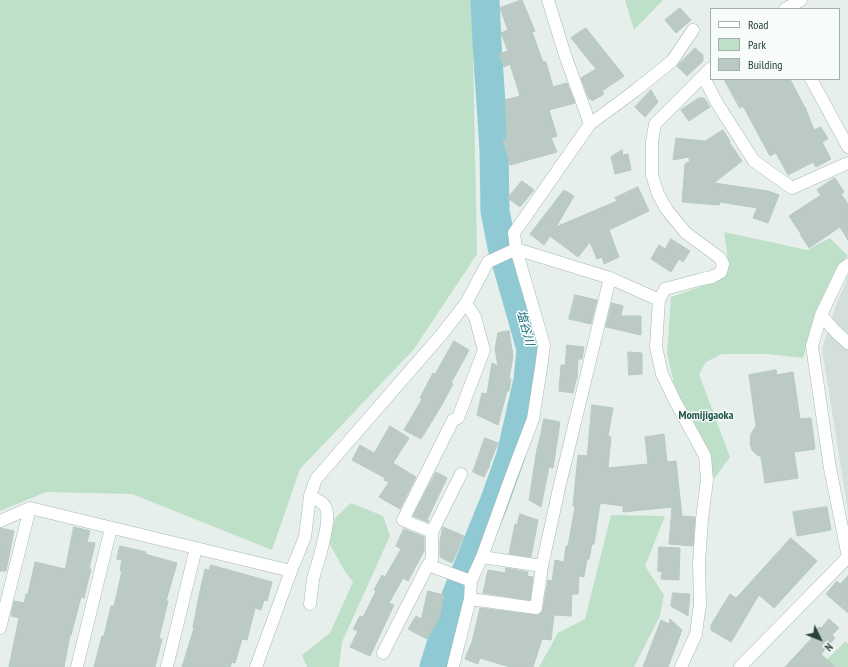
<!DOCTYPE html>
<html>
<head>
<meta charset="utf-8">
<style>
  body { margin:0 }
  #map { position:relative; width:848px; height:667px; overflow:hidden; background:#e6efeb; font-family:"PT Sans Narrow",sans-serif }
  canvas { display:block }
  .legend { position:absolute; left:710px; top:8px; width:130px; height:72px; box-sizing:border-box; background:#f7fbf9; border:1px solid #a3b1ad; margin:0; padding:5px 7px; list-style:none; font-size:12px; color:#24423a }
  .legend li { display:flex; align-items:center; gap:8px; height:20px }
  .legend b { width:20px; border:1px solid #a3b1ad }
  .north { position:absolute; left:800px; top:619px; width:40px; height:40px; -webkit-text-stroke:3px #f7fbf9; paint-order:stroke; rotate:133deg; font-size:11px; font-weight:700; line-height:16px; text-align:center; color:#24423a }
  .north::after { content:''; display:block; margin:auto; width:14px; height:18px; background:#24423a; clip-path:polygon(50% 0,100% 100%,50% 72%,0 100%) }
</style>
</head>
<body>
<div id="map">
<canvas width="848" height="667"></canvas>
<ul class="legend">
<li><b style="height:5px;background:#fff"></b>Road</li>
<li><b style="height:11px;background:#bfe0c8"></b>Park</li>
<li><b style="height:11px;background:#bbcac4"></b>Building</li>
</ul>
<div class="north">N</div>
</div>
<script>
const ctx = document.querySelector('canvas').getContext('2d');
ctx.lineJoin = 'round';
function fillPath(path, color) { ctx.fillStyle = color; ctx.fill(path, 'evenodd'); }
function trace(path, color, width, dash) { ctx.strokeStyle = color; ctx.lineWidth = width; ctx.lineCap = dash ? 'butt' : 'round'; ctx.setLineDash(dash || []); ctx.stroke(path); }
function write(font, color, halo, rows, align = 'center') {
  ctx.font = font + ' "PT Sans Narrow","Noto Sans JP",sans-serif'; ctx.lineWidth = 3; ctx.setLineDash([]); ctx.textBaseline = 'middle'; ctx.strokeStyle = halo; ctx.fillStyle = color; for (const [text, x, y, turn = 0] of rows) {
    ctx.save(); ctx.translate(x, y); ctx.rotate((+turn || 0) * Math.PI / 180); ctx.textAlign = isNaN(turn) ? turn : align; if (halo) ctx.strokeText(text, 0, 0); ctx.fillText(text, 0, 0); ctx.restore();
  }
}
const built = new Path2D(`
  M848,276V511L822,349L835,308Z`);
const green = new Path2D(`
  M0,0H472L477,254L414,349L300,469L272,550L132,494L46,492L0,511Z
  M625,0H663L634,30Z
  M724,232L807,250L830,238L848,256L836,268L817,308L803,358L768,354H722L706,362L699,374L730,457L714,479L704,444L677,397L667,353L671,297L714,282L728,261Z
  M351,503L383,516L390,536L342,642L339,667H307L302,655L330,633L353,582L344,570L329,543L335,518Z
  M611,515L665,516L645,566L664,595L660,616L634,667H539L558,633L585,619Z
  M846,641L848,644V667H819Z`);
const river = new Path2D(`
  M434,667L456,596L495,500L511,455L528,380L531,349L502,247L495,211L494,150L487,43L485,0`);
const building = new Path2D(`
  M522,0L535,31L532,32L543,62H546L553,87L567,83L575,103L549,110L557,136L551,138L557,152L510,165L503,140L507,139L505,100L520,96L510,64L504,67L499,54L508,51L501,33L508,30L500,8Z
  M680,8L691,20L676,33L665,20Z
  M586,28L624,76L602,91L604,94L592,101L591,99H589L581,78L596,69L571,38Z
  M695,48L703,55V61L687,76L677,66Z
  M724,79H790L805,108V107L814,130L821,127L828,139L822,142L831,159L816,167L813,162L788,175L776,153L770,156L743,106L740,108Z
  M651,90L658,102L645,117L635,107Z
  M699,98H704L710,107L689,121L681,110Z
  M723,130L730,141L729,142L742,161L714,183L768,191L779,195L768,223L753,218L757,208L720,202L719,205L682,202L685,164L690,161L688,157L673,160L676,138L705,141Z
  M622,150L623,155L628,154L631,170L615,174L611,157Z
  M835,178L844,192L841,194L848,204V240L840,227L809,248L800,234H801L789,216L821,195L817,190Z
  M522,181L534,190L520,207L508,198Z
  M638,187L649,211L609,230L619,257L604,264L602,257L597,259L590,242L578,257L550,236L544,245L530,234L564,190L574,196L556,227L617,201L615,198Z
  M671,239L690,251L683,262L679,259L671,272L651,259L659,245L665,249Z
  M575,295L597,300L591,324L569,319Z
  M612,303L623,306L621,316H641V335L606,327Z
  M509,331L513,356L509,379H511L509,391H507L498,425L477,415L482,393L487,394L492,363L498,366L495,349L498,333Z
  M454,341L469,350L451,383L453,384L440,408L421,439L404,430L422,399L420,398L433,373L435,374Z
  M567,345L584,347L582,359H578L577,379H576L573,393L559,391L561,365H565Z
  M628,352L642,353V374L629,375Z
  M776,370L777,375L793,372L800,419L811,418L815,449L794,452L798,478L765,483L761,457L756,454L752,450L750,444L751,434L756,426L749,375Z
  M592,405L613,408L608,436L611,437L608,468L648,464L645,437L664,434L667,462L676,461L682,516L695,517L693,546L669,544L672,507L623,512V506L600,503L594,544H592L589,559H587L584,577L579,576L578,594H572L571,616L554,615L551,640L542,639L533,667H510L480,658L478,664L465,659L472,642L480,608L535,615H539L542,612L543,609L548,580L552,581L555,560L564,562L566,546H568L575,507L573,506L578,455L587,456Z
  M544,419L560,422L553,468L549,467L541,507L529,500L537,449L541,433Z
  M390,426L409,438L393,463L416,477L400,509L379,497L389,482L384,480L385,478L352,460L360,445L374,453Z
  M485,438L498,443L489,465H490L484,477L473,472Z
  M436,472L447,478L427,520L429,521L428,522L413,516Z
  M827,507L831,530L797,536L793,512Z
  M520,514L538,520L531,557L509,554L515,524L517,525Z
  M74,527L90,531L87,542L95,543L89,569H91L84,598L81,597L71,635H70L64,667H9L19,618L11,616L14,601L24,603L26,594H28L35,562L65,569Z
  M443,527L464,536L452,563L440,557V542Z
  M0,528L14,531L6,571H0Z
  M404,529L424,537V551L408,581L403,578L389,603L394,605L370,656L350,647L358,631L353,629L360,616L363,617L376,591L374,590L382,575L385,577L401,549L396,546Z
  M791,538L817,561L774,608L759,595L731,642L711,630V625L730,594L736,598Z
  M120,546L146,552L145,554L177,563L166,601H168L159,638L162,639L155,667H94L102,636H104L111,606H114L122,571H120L122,560L117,559Z
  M659,547L680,548L679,580L661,579L662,572L658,571Z
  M211,565L272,582L267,601L264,600L261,610L255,608L247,640L242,639L235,663L232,662L230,667H182L194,628L193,627L200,591L205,569L209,570Z
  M506,568L528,572L527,576L533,577L530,600L483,593L488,570L505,573Z
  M848,576V613L826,594L837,581L840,584Z
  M428,591L444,595L439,619L427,639L408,629L416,616L421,619Z
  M673,593L690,594L688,616L671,606Z
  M670,619L682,630L668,667H643L661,620L669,624Z
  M829,619L839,628L832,635L835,638L821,654L835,667H785L812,638L810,636L819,627L821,628Z`);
const minor = new Path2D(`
  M548,0L565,55L590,124
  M785,9L801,0
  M703,76L717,103L754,161L792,188L848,163
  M811,79L848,147
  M848,265L843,269L821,315L812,346L830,468L848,557
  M821,315L835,331L848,343
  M310,496C315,499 322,501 325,506C333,518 317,565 313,579C312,587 311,596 310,604
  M0,521L30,508L291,571
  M432,532L403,520L453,420L458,418L484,350L475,317L466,303
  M482,557L542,566
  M428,565L432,559V532L461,474
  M470,599L536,608L542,566L560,484L610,278
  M0,628L30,508
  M383,653L428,565L471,581
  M77,667L111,528
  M167,667L196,548
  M256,667L291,571L305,537L310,496L316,479L442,334L466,303L488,262L516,249L610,278L659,300
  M453,667L470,599L471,581L482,557L512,474L533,419L541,368L544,345L516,249L514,233L590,124L636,90L672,61L693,30
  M681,667L696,634L698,618L700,605L699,563L702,519L707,480L705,456L675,401L662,374L656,347L659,300L665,289L702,279L712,277L721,272L723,264L720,258L686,233L667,210L658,194L652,175V142L655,124L711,68
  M740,667L848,557`);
const waterNames = [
  ["塩谷川",525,328,75]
];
const neighbourhoodNames = [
  ["Momijigaoka",706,416]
];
fillPath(built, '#d4dfda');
fillPath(green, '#bfe0c8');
trace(river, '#8ec9d4', 29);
fillPath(building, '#bbcac4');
trace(building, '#b8c9c2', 1);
trace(minor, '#a8b8b2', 13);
trace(minor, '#fff', 12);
write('italic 12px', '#1c6f80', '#f7fbf9', waterNames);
write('bold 12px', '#1f5548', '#f7fbf9', neighbourhoodNames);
</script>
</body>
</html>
